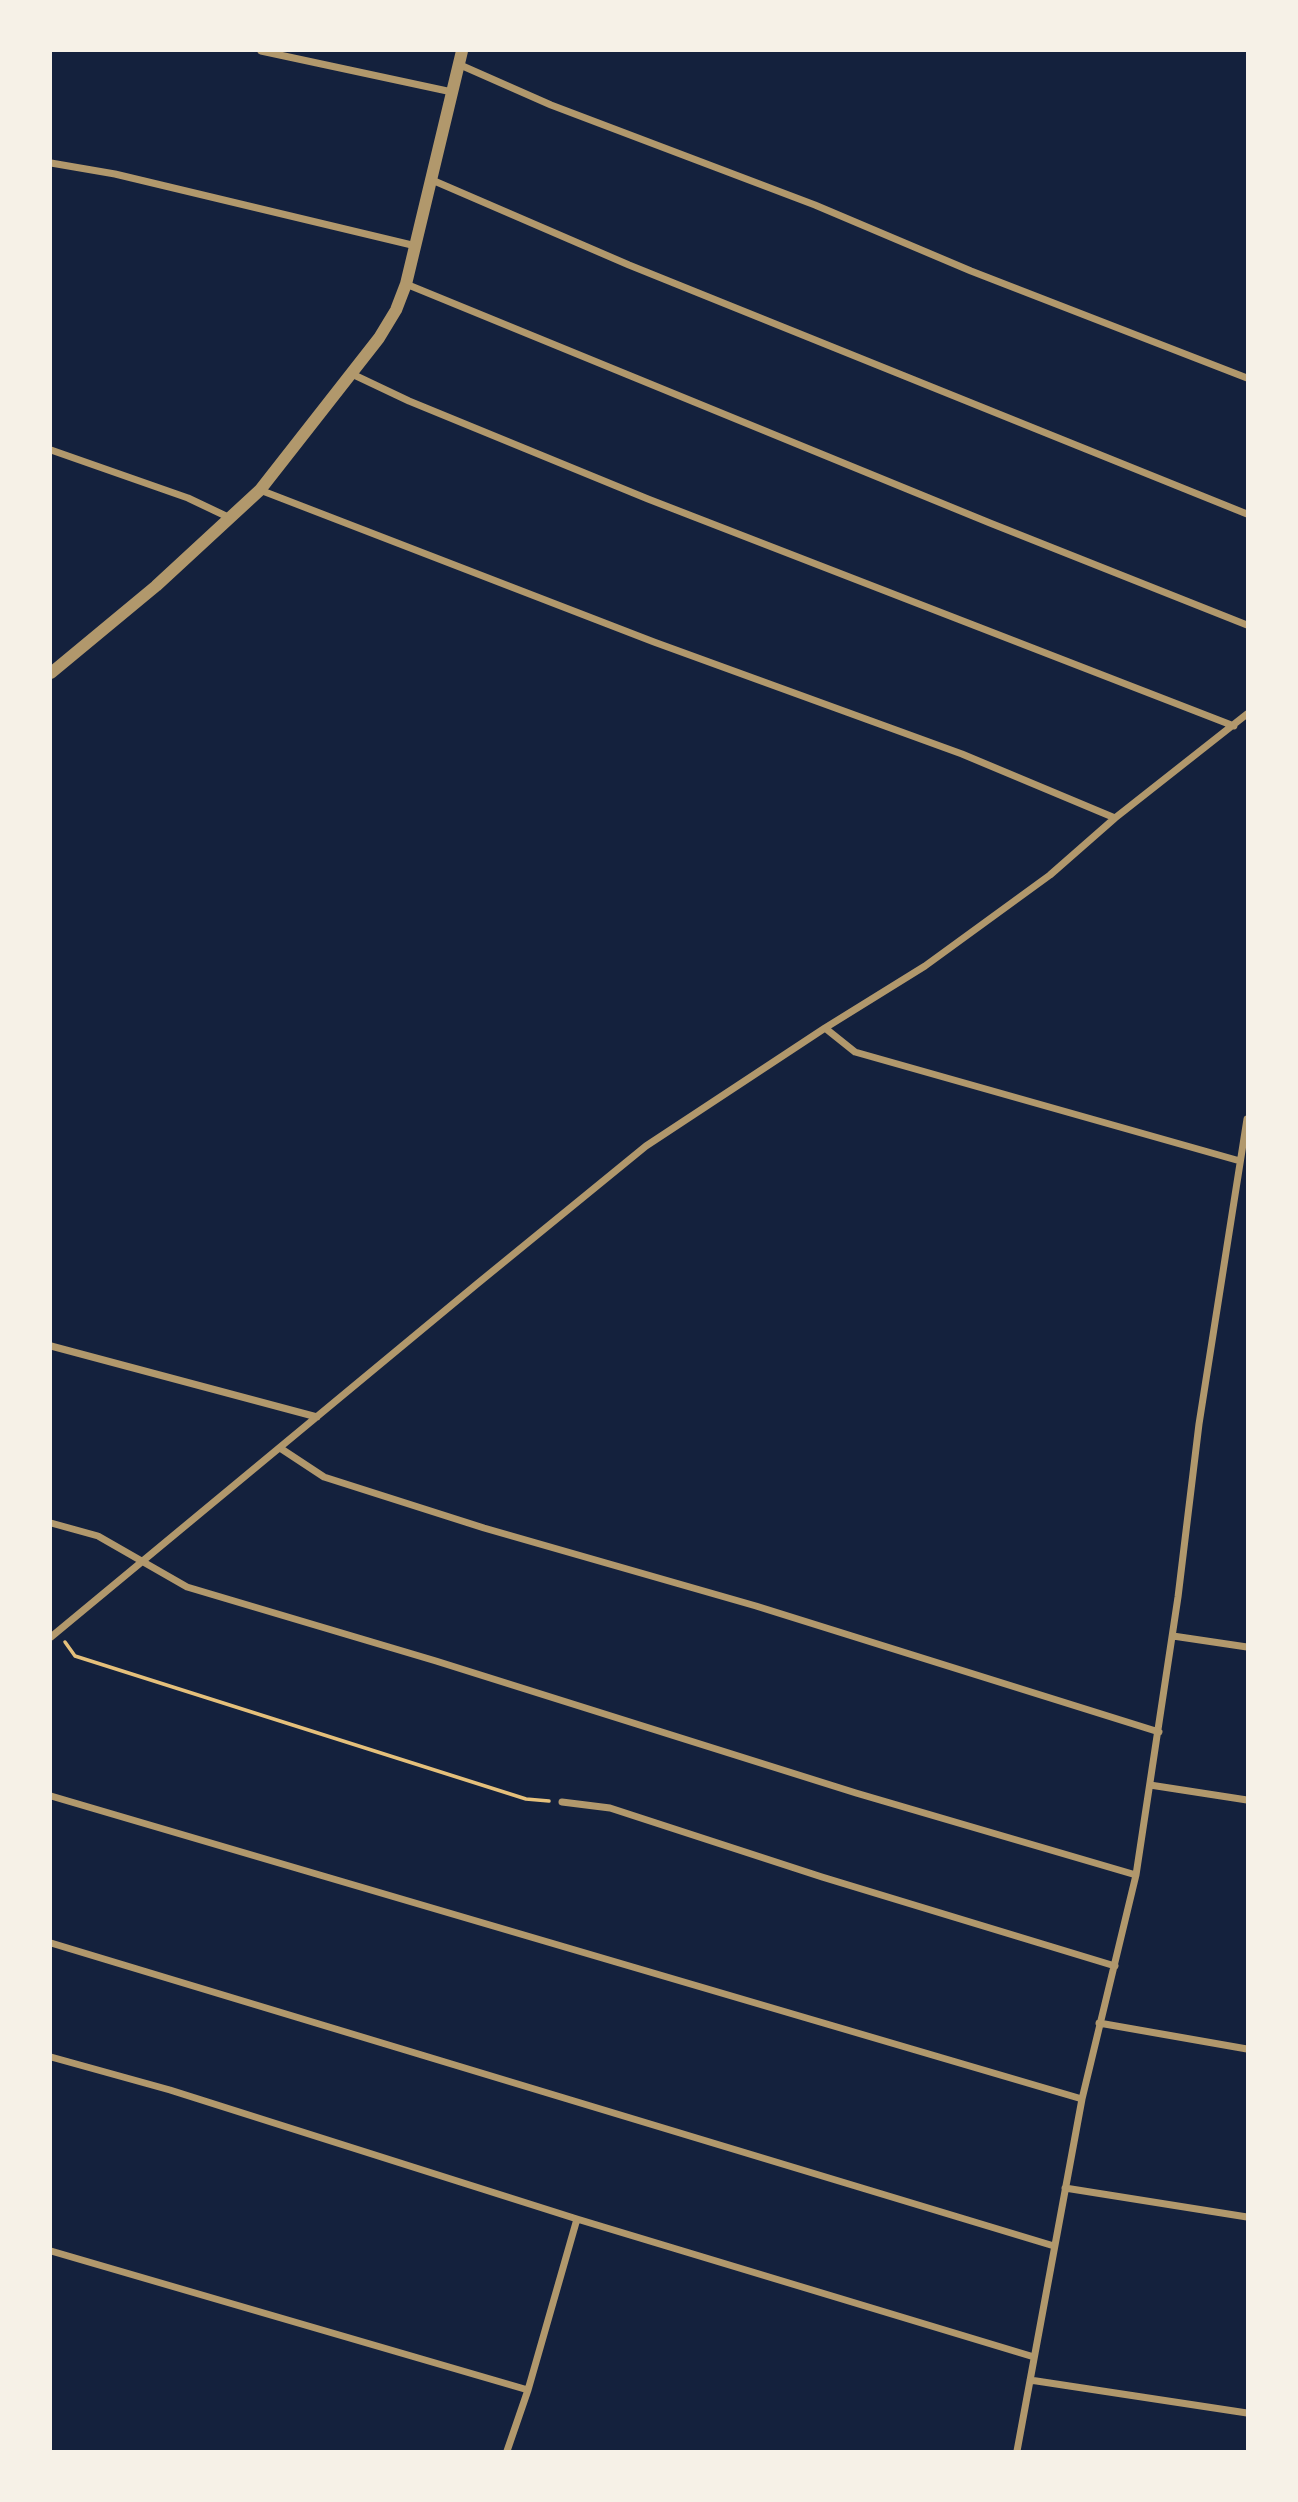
<!DOCTYPE html>
<html>
<head>
<meta charset="utf-8">
<style>
  body { margin:0 }
  #map { position:relative; width:1298px; height:2502px; overflow:hidden; background:#14213d; font-family:"Noto Serif",serif }
  canvas { display:block }
  .frame { position:absolute; inset:0; border:52px solid #f6f1e7; pointer-events:none }
</style>
</head>
<body>
<div id="map">
<canvas width="1298" height="2502"></canvas>
<div class="frame"></div>
</div>
<script>
const ctx = document.querySelector('canvas').getContext('2d');
ctx.lineJoin = 'round';
function trace(path, color, width, dash) { ctx.strokeStyle = color; ctx.lineWidth = width; ctx.lineCap = dash ? 'butt' : 'round'; ctx.setLineDash(dash || []); ctx.stroke(path); }
const path = new Path2D(`
  M65,1642L75,1656L526,1799L549,1801`);
const minor = new Path2D(`
  M261,51L452,92
  M458,64L551,105L815,205L971,271L1247,378
  M51,163L115,174L416,246
  M432,180L629,265L1247,514
  M406,284L990,523L1247,625
  M352,374L409,401L648,499L1234,726
  M51,450L188,498L228,517
  M260,490L654,642L962,754L1115,818
  M825,1028L855,1052L1240,1161
  M51,1346L317,1417
  M280,1448L324,1477L484,1528L756,1606L1159,1732
  M51,1523L98,1536L187,1587L436,1661L856,1793L1136,1875
  M1173,1636L1247,1647
  M51,1637L477,1284L646,1146L825,1028L925,966L1050,875L1115,818L1247,714
  M1150,1785L1247,1800
  M51,1796L1082,2099
  M562,1802L610,1808L822,1877L1115,1966
  M51,1943L1054,2246
  M1099,2023L1247,2049
  M51,2057L170,2090L577,2219L1034,2357
  M1065,2188L1247,2217
  M51,2251L528,2390
  M1030,2380L1247,2413
  M507,2451L528,2390L577,2219
  M1017,2451L1082,2099L1136,1875L1178,1597L1199,1424L1247,1119`);
const tertiary = new Path2D(`
  M51,673L156,586L260,490L379,338L396,310L406,284L462,51`);
trace(path, '#e5c07b', 3.5);
trace(minor, '#b1986c', 7);
trace(tertiary, '#b1986c', 12);
</script>
</body>
</html>
